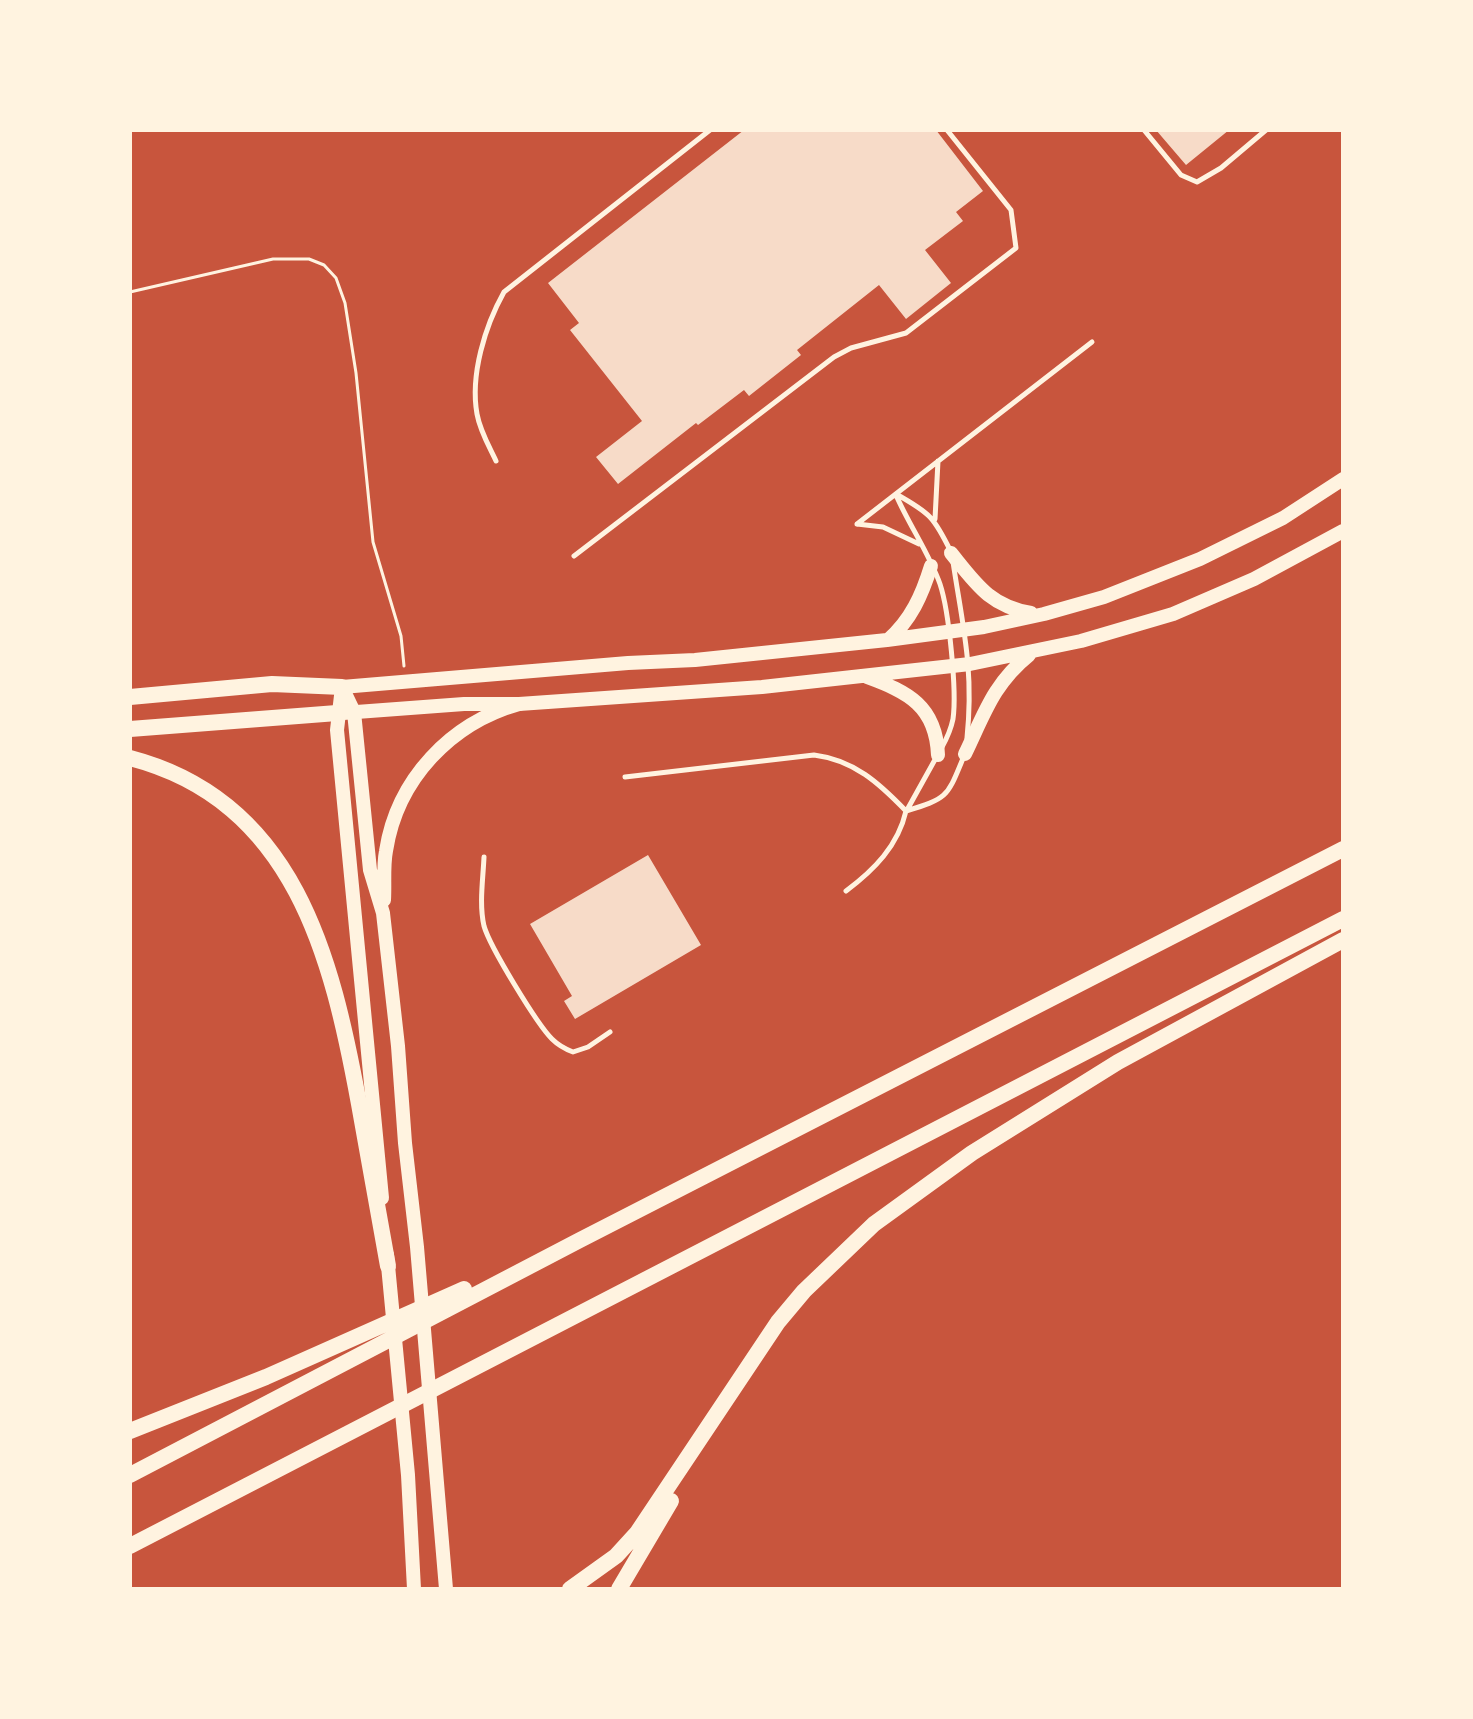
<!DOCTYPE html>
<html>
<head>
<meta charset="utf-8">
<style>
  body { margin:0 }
  #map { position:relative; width:1473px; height:1719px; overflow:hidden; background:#c8553d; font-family:Lato,sans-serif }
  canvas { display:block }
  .frame { position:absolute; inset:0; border:132px solid #fff3e0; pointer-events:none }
</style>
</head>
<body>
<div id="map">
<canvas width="1473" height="1719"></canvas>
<div class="frame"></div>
</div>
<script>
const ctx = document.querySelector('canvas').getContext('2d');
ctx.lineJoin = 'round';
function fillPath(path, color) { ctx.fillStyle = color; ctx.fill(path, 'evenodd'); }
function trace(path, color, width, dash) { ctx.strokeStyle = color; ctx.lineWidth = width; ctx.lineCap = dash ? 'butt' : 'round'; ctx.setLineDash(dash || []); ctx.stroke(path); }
const building = new Path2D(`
  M744,130H936L983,191L956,212L963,221L925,250L951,283L906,319L879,285L797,350L801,355L749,396L744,390L698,425L696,423L618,484L596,457L642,421L570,330L579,323L548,283Z
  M1156,130H1229L1186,165Z
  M648,855L701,945L575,1019L564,1001L572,996L530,924Z`);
const path = new Path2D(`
  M130,292L273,259H309L324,265L336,278L345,303L356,373L373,542L401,636L404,666`);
const service = new Path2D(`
  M1144,130L1181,175L1197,182L1221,168L1266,130
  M496,461C489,446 480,431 477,414C470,375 485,326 504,292L710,130
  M896,494C930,513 934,517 951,552
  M896,495C909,525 929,553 940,584C949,611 957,691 953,719C951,729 947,738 942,747
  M935,519L938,461
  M857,524L1092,342
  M857,524L883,527L919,544
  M574,556L834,357L851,348L906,333L1016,248L1011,210L947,130
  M953,562C963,628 974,669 967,738
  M625,777L814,755C854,760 879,783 906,811C898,846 874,870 846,891
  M907,810L937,756
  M906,811C949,798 947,797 964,756
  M484,857C483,880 479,904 484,926C490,947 537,1024 552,1039C559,1046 565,1049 573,1052L588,1047L610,1032`);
const secondary = new Path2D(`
  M951,553C976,584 990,606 1031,613
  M888,640C911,620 922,595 931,566
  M867,677C908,692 936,706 938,755
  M342,687L628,663L695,660L887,640L984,627L1044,614L1104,597L1200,559L1283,518L1343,479
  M343,713L464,704H519L762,687L970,664L1081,641L1173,614L1254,579L1343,531
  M965,754C984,715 993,684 1029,655`);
const primary = new Path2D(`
  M342,687L354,712L370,870L383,913L398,1046L405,1143L417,1247L446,1589
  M342,687L337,730L382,1198
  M384,900C385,884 383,866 386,851C397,779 451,723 519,704
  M387,1255L408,1475L414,1589`);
const motorway = new Path2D(`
  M130,697L272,684L342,687
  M130,729L337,713
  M130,758C295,801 332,957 359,1104C369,1158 378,1212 388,1266
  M130,1431L266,1377L464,1289
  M130,1475L580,1240L1343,849
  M130,1546L1343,919
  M570,1589L616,1556L637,1533L778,1322L804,1291L874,1224L972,1153L1118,1062L1343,940
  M619,1589L671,1501`);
fillPath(building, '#f7dbc8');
trace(path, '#fff3e0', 3);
trace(service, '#fff3e0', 5);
trace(secondary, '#fff3e0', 14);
trace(primary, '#fff3e0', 14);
trace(motorway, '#fff3e0', 16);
</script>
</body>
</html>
